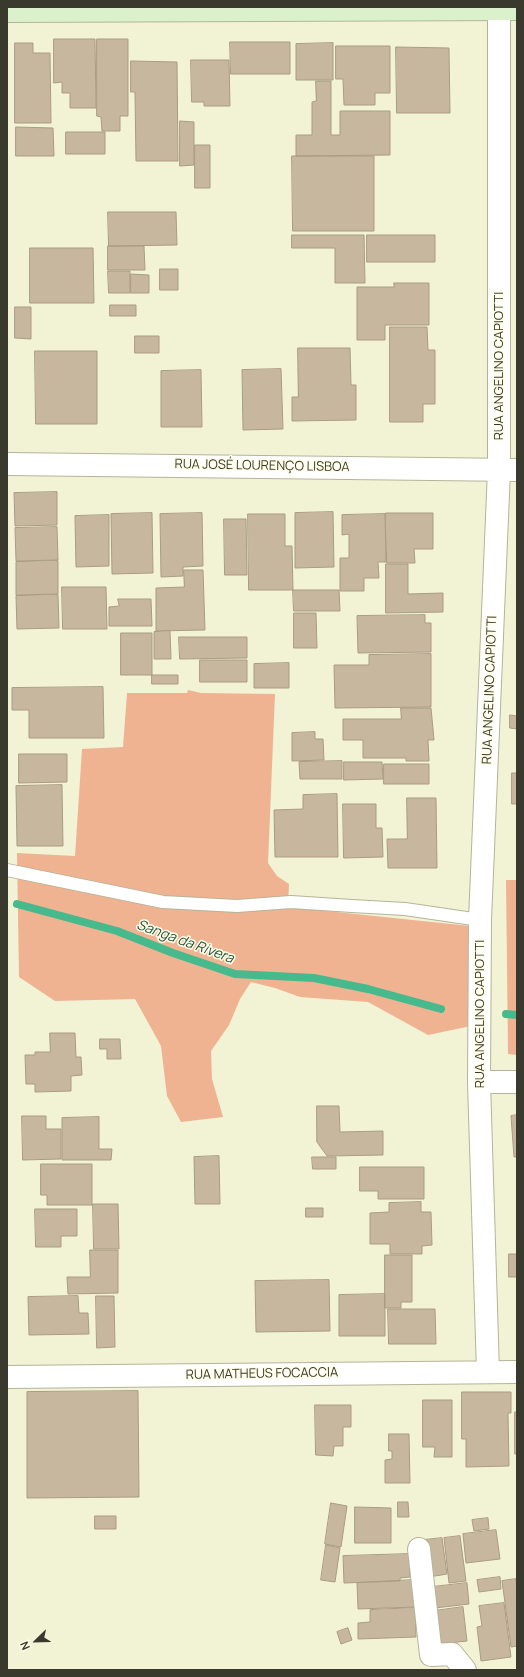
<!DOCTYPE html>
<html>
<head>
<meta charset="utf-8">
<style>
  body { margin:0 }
  #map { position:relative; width:524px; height:1677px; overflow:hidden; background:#f2f2d5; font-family:Manrope,sans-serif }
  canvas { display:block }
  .frame { position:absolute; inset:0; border:8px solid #39392e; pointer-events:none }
  .north { position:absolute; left:16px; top:1621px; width:40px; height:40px; -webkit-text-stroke:3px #ffffe8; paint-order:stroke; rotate:247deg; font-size:11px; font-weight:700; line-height:16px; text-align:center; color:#39392e }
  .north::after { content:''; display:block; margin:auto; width:14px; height:18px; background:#39392e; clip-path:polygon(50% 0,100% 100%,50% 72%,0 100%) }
</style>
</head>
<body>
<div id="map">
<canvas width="524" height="1677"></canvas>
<div class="frame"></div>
<div class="north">N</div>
</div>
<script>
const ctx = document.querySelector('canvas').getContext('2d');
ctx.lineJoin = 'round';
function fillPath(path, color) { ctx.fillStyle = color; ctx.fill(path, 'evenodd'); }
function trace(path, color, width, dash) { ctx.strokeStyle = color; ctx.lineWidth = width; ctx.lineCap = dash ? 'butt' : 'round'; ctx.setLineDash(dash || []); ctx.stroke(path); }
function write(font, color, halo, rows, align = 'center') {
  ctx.font = font + ' Manrope,sans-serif'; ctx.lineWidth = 3; ctx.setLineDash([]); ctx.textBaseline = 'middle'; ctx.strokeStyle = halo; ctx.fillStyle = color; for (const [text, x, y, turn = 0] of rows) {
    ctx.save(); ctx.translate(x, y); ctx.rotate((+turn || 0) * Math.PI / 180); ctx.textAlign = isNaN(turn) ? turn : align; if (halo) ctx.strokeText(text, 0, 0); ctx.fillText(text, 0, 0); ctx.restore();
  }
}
const green = new Path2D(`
  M188,690L201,693L275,694L268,863L277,876L289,884L288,907L480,927L471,1026L428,1035L368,1002L300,997L275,988L251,982L240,999L229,1025L211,1051L212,1079L223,1117L181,1122L167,1096L161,1046L135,999L55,1001L19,977L17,853L75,856L82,749L123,747L127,693H187Z
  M506,880H517V1055L508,1054Z`);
const stream = new Path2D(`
  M17,904L117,931L173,953L235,974L314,978L368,989L441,1009
  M506,1014L517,1015`);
const building = new Path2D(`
  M54,39H95L96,108H70V93H62V82L54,83Z
  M97,39H128V116H120V131H102L101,117L97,116Z
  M230,42H290V74H231Z
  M15,43H33V53H50L51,123H15Z
  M333,43V80H296V44Z
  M336,46H390V93H375V105H344L343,79H336Z
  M396,47L449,48L450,113H397Z
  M191,60H229L230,106H204V102H192Z
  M131,61L177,62L178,161H136L135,92H131Z
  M316,81H331V135H340V111H390V155L296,156V135H312V102L316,101Z
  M180,121L194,122V165L180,166Z
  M16,127L53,128L54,156H16Z
  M66,132H105V154H66Z
  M195,145H210V188H195Z
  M292,156H374V231H293Z
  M108,212H176L177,245L109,246Z
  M292,235H364L365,283H335V248H292Z
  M367,235H435V262H367Z
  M108,246H144L145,270H108Z
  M30,248H93L94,303H30Z
  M160,269H178V290H160Z
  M108,271H130V293H109Z
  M131,274L149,275V293H131Z
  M394,283H429V325H385V340H357V287H394Z
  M110,305H136V316H110Z
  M15,307H31V339L15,338Z
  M390,327H427L428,350H435V404H423V422H390Z
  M135,336H159V353H135Z
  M298,348H350L351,385H356V420L292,421V397H298Z
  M35,351H97V424H36Z
  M281,369L283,429L243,430L242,370Z
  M201,370L202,427H161V371Z
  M57,492V525L15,526L14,493Z
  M333,512L334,567L295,568V513Z
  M152,513L153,573L112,574L111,514Z
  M202,513L203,566L183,567V576L161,577L160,514Z
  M386,513H433V549H414L415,563H387Z
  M248,514H285V546H292L293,590H249Z
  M385,514L386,562H378L379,578H364V591H340V558H349V534L342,535V515Z
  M109,515V566L76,567L75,516Z
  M224,519H246L247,575H225Z
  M57,527L58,560L16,561L15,528Z
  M58,561V594L16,595V562Z
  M386,564H408V594L443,593V612L386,613Z
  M184,570H203L205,630L156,631V588L184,587Z
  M62,587H106L107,629H63Z
  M293,590H339L340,611H294Z
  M58,595L59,628L17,629L16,596Z
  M118,599H151L152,626H109V607L119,606Z
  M294,613H316L317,648H294Z
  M425,615V623H431V652L358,653L357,616Z
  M170,631L171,659H154V632Z
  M121,633H152V675H121Z
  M179,637H247V658L180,659Z
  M431,654V707L335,708L334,665H369V655Z
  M200,660H247V682H200Z
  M289,663V688H254V664Z
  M152,675H178V684H152Z
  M103,687L104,738H29V710H12V688Z
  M401,708H431L434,740H428L429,761H406V758H363V740H343V719H401Z
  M510,715L517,716V729L510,728Z
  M315,732V739H323L324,760L292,761V733Z
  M19,754H67V782L19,783Z
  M342,761V779H300L299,762Z
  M344,762H382L383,779L344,780Z
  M384,764H429V784H384Z
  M512,773H517V804H512Z
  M62,785L63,846H17L16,786Z
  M337,794L338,857H275L274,810L303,809V795Z
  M407,798H436L437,868H388L387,839H407Z
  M343,804H376V828H382L383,857L344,858Z
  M50,1033H75L76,1057H81L82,1075L71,1076V1091L35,1092V1084H26L25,1055H35V1052H50Z
  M100,1039H120L121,1059H107V1049H100Z
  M317,1106H339L340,1132L383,1131V1155L327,1156L317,1142Z
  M517,1115V1157H514L511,1116Z
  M22,1116H46V1129H61V1159L23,1160Z
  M99,1117V1149H112L111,1160H62V1118Z
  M219,1156L220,1204H195L194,1157Z
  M312,1157H336V1169H313Z
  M41,1164H92V1205H47V1195H41Z
  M360,1167H424V1199H378V1191H360Z
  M421,1202V1212H431L432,1245L422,1246V1254H390V1244H370V1213L389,1212V1203Z
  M93,1204H118L119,1249H94Z
  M306,1208H323V1217H306Z
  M35,1209H77V1236H61V1247H36Z
  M90,1250H118V1293L68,1294L67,1277H90Z
  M509,1254H517V1277H509Z
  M385,1255H412V1302H401V1308H385Z
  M329,1280L330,1331L256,1332L255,1281Z
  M385,1294V1336H339V1295Z
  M78,1296L79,1313H88L89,1334L29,1335L28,1297Z
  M96,1296H114L115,1347L97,1348Z
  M388,1309H435L436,1344H389Z
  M138,1391L139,1497L27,1498V1392Z
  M462,1392H511V1413H508L509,1466L466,1467V1439H462Z
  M423,1400H452V1457H434L435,1447H423Z
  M315,1405H351V1427H343V1446H334L333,1456L316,1455Z
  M515,1412H517V1454H515Z
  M389,1434H409L410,1483H385V1460L392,1459V1451H389Z
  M398,1502H408L409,1517H398Z
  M331,1503L347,1506L341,1547L325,1544Z
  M355,1507L391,1508V1543H355Z
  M95,1516H116V1529H95Z
  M488,1518L489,1529L474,1531L472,1520Z
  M496,1530L500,1559L466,1563L463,1534Z
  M460,1536L466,1581L449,1583L444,1538Z
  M442,1538L447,1574L429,1577L424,1540Z
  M326,1545L340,1548L335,1582L321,1580Z
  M409,1554L410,1577L400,1578V1581L344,1583L343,1556Z
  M500,1577L501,1589L479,1592L477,1580Z
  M516,1579L517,1590V1646L511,1647L502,1581Z
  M414,1580L415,1607L358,1609L357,1583Z
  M467,1583L469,1604L435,1608L432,1587Z
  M504,1603L511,1657L481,1661L477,1627L482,1626L479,1606Z
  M463,1607L467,1641L438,1644L434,1611Z
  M415,1608L416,1637L358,1639V1623L370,1622V1610Z
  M348,1628L352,1640L341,1644L337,1632Z`);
const service = new Path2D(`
  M7,870L163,902L237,906L291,902L352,906L405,909L480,920`);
const minor = new Path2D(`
  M7,464L517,470
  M479,1082H517
  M488,1372L479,1082L480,920L499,470V7
  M7,1377L517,1372
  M419,1549L431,1655L452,1654L465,1670`);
const secondary = new Path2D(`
  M7,11L517,9`);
const streetNames = [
  ["RUA ANGELINO CAPIOTTI",499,366,-90],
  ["RUA JOSÉ LOURENÇO LISBOA",262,466,1],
  ["RUA ANGELINO CAPIOTTI",490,690,-88],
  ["RUA ANGELINO CAPIOTTI",480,1014,-90],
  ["RUA MATHEUS FOCACCIA",262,1374,-1]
];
const waterNames = [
  ["Sanga da Rivera",185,942,20]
];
fillPath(green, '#efb392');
trace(stream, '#47ba8d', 8);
fillPath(building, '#c7b79f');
trace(building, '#aa9b84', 1);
trace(service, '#b5b499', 14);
trace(minor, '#b5b499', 24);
trace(secondary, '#b5b499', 24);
trace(service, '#fff', 12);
trace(minor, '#fff', 22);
trace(secondary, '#daf1cc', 22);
write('13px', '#39392e', '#ffffe8', streetNames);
write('italic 14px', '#23523f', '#ffffe8', waterNames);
</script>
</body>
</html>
